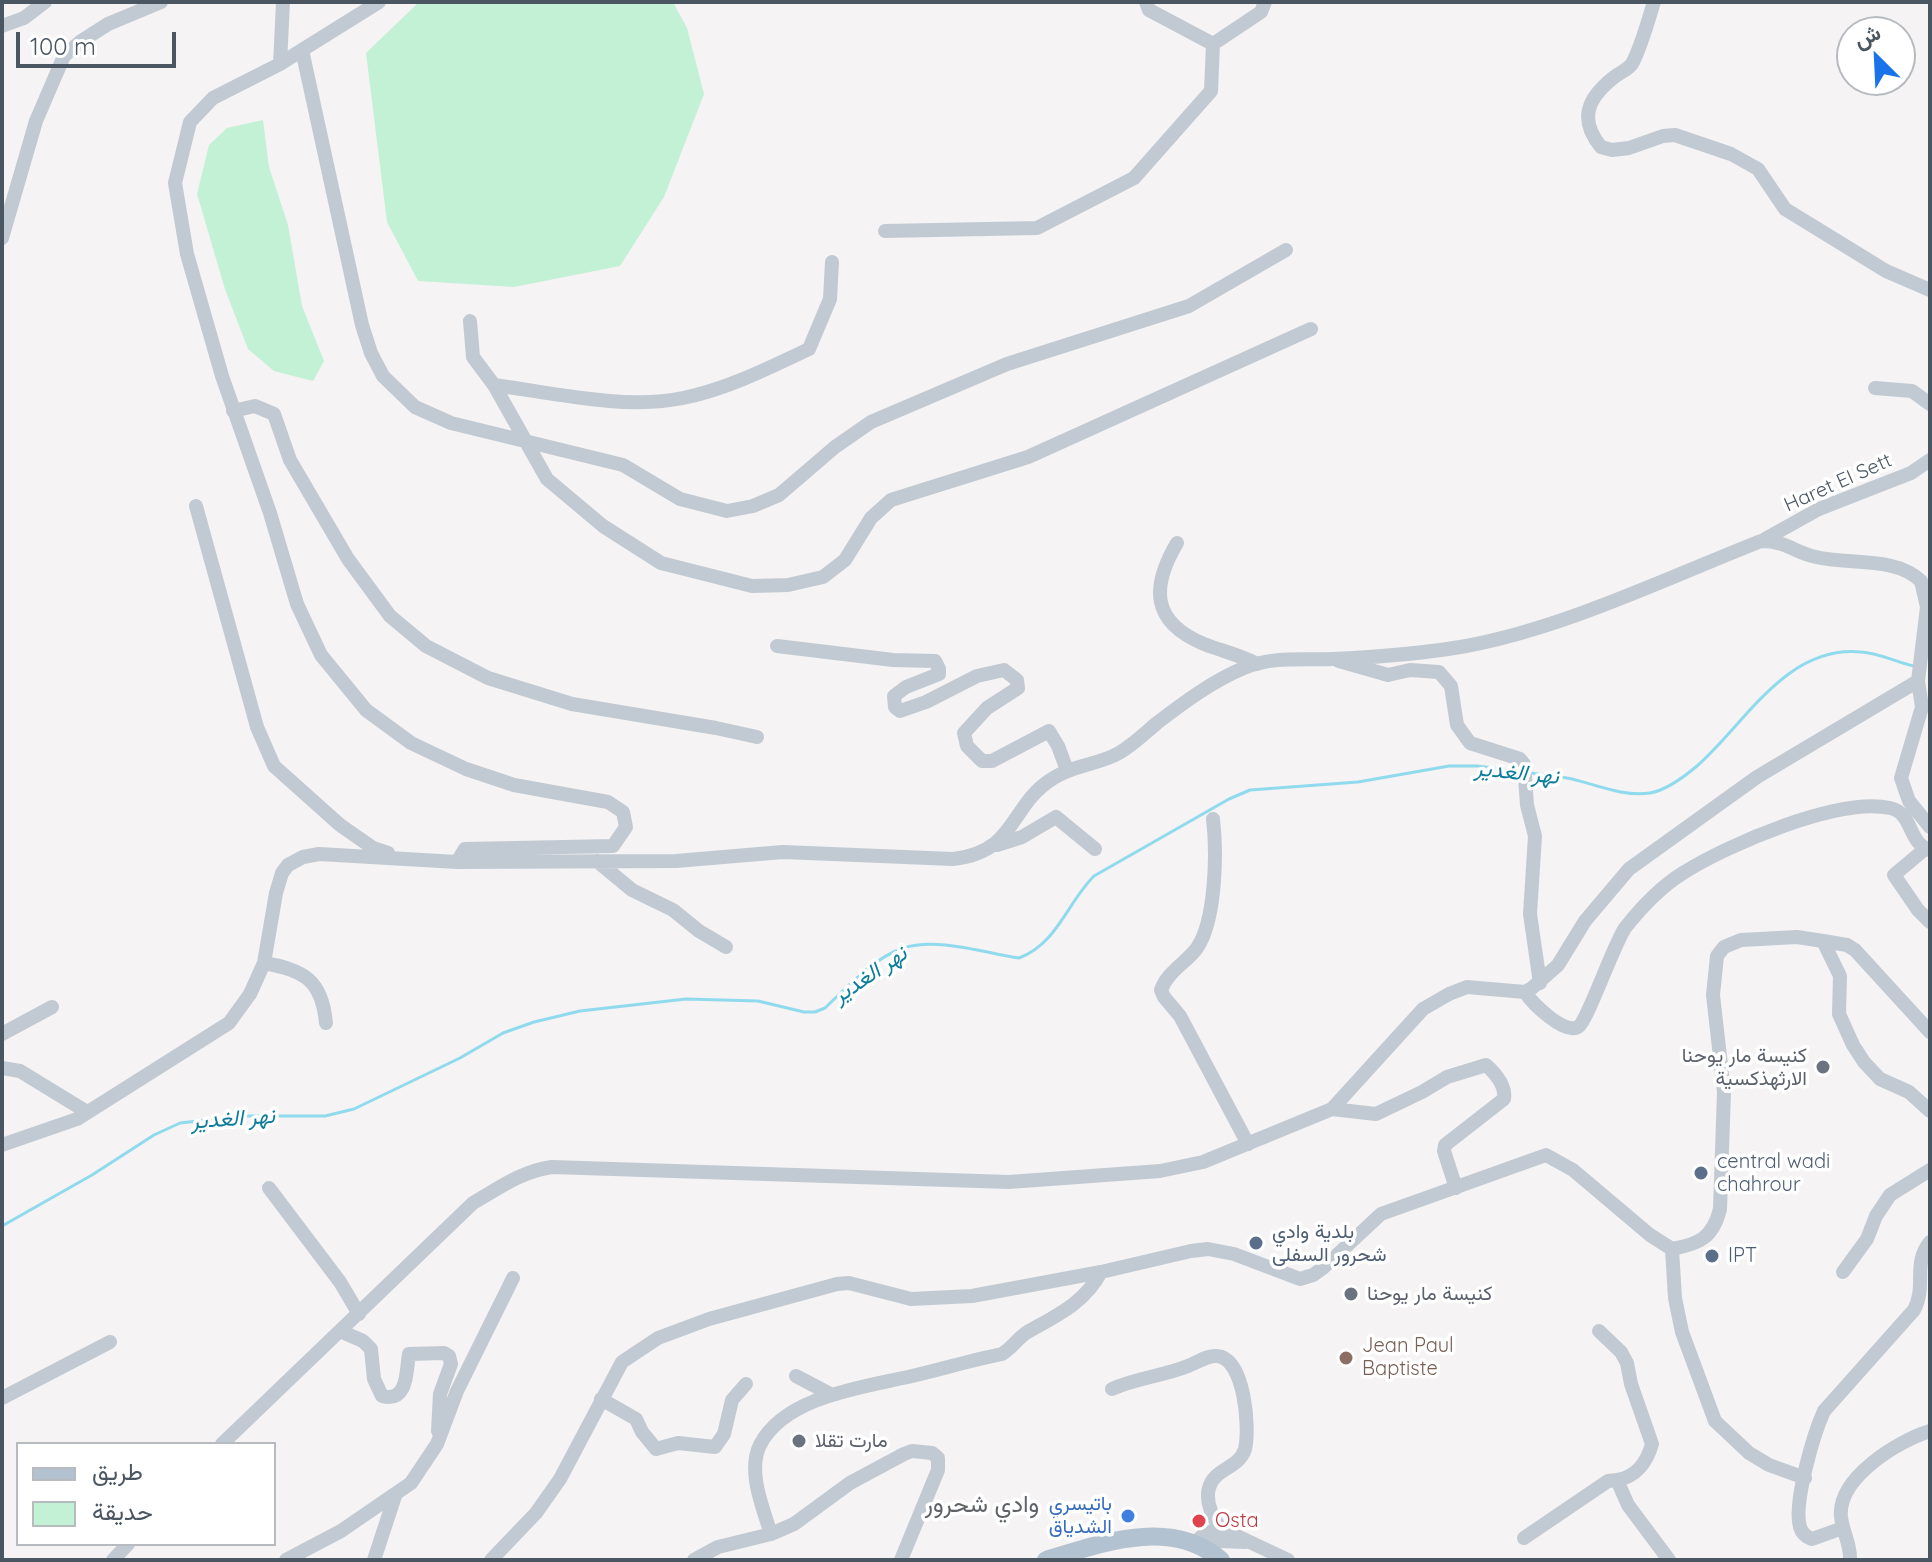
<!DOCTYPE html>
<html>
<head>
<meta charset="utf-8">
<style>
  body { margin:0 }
  #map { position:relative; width:1932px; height:1562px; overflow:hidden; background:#f5f3f3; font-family:Quicksand,Vazirmatn,sans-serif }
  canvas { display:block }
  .frame { position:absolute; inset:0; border:4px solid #4a5661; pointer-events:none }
  .legend { position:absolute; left:16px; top:1442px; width:260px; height:104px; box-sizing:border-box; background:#fff; border:2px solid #b7bbc0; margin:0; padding:10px 14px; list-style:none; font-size:24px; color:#4a5661 }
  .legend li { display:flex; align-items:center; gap:16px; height:40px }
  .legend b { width:40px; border:2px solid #b7bbc0 }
  .north { position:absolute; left:1836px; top:16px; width:80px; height:80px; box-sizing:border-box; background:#fff; border:2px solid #b7bbc0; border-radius:50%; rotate:336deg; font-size:22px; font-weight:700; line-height:32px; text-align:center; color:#4a5661 }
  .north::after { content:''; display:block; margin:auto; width:28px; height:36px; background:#1a73e8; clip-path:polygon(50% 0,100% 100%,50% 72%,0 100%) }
  .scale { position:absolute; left:16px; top:32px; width:160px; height:36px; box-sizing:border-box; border:4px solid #4a5661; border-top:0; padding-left:10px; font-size:24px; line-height:28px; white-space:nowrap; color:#4a5661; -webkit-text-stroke:6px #fff; paint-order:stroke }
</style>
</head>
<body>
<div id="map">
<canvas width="1932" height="1562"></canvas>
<div class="frame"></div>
<ul class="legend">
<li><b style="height:10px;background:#b3c2d1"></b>طريق</li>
<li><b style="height:22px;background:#c3f1d5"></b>حديقة</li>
</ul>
<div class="north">ش</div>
<div class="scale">100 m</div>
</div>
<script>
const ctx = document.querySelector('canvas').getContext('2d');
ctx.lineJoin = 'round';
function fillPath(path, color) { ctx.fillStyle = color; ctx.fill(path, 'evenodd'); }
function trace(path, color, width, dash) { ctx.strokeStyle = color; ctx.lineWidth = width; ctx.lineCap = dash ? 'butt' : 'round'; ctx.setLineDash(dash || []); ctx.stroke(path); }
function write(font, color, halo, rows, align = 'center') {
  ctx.font = font + ' Quicksand,Vazirmatn,sans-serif'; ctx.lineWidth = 7; ctx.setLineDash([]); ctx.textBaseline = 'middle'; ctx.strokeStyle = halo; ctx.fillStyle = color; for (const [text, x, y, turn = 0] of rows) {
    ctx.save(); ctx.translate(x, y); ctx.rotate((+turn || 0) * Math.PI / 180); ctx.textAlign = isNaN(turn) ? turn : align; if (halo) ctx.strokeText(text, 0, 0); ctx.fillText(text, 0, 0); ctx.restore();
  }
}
const green = new Path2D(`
  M419,2H673L687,28L704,94L664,197L620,266L514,287L418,281L387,222L366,53Z
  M263,120L269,167L288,225L302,306L324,361L313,381L274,371L248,349L225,289L197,194L209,145L227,128Z`);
const stream = new Path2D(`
  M1530,773C1544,775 1559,776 1572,779C1597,785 1624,797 1650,793C1667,790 1684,777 1697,766C1746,723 1786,645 1861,652C1879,653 1896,662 1914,666
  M2,1226L92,1175L154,1135L180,1123L245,1116H325L354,1109L460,1058L503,1033L534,1022L580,1011L686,999L758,1001L804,1012H815L825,1008C847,987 874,958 903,948C938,937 984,953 1019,958C1057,944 1067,903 1094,876L1229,799L1250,790L1358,782L1449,766H1477L1519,771`);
const minor = new Path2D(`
  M379,2L302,50L362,325L371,353L383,376L415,407L451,423L623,465L680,499L727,511L753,506L779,495L835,447L871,422L1007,364L1189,306L1286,250
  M1146,2L1149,10L1213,44L1261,12L1265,2
  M1654,2C1648,21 1642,44 1633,62C1629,70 1620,72 1613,78C1588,98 1578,119 1601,147L1612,150L1629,148L1663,136L1675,135L1731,154L1758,169L1785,209L1886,271L1930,290
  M2,26L24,18L45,2
  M302,50L280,64L213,98L190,122L175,183L187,254L222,376L270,513L297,604L321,655L366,710L411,743L466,769L514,785L608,802L623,812L626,827L613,846L465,849L457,862
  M280,64L283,2
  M885,231L1037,228L1134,178L1211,91L1213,44
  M2,238L36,121L64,56L80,42L108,24L161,2
  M832,262L830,299L809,349C769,368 727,389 683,398C626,410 553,393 494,385L547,479L603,526L661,563L752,586L788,585L823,577L845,560L871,518L891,500L1028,457L1311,329
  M470,321L473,357L494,385
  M1875,388L1912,391L1930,404
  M233,411L255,406L274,414L290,460L348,559L390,616L426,646L488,678L572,704L716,728L757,737
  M196,506L257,727L274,766L340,825L373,848L388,853
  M1765,539L1819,509L1911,473L1930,460
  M1177,543C1151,587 1151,622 1204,644C1222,651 1240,655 1257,664
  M777,646L893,660L935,661L939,669V674L906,687L894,696L895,707L900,711L926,702L977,676L1004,670L1017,680L1018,688L987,708L964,733L967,746L982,761H992L1049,731L1058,746L1067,770
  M1339,661L1388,675L1410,670L1439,672L1451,686L1457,725L1470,743L1520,759L1524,764L1527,805L1535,836L1530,914L1540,983
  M1213,819C1217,852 1216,920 1197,948C1186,963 1168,971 1161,990L1164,997L1180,1016L1248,1144
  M997,845L1022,837L1056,817L1095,849
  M1925,849L1894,875L1918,910L1930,922
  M597,861L632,890L673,910L699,931L726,947
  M1823,941L1847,945L1855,950L1930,1032
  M264,963C304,970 322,980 326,1023
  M1525,992C1532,1003 1564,1035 1578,1027C1587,1022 1613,946 1625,928C1640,909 1662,886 1683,873C1727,845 1838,797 1890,808C1914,813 1907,843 1930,850
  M2,1034L52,1007
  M2,1068L20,1071L87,1112
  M1332,1109L1376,1114L1422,1092L1447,1077L1486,1065C1495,1073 1506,1086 1504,1099L1445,1145L1444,1151L1456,1188
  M2,1145L77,1119L229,1023L250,994L264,963L276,893L282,873L288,865L303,857L319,854L457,862L676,861L783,852L953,859C1017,852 1009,806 1052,779C1072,765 1098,765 1119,753C1133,745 1145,733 1157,723C1183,703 1214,680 1244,668C1273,656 1302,660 1333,659C1377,657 1422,654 1466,646C1564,628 1667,578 1761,541C1786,541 1794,552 1816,557C1848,565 1895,556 1921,581L1927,607L1918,681L1922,707L1901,778L1909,801L1930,827
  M269,1188L340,1282L359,1314
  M1672,1249L1675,1298L1682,1332L1715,1421L1749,1453L1769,1465L1805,1478
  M1843,1272L1867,1239L1876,1216L1890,1195L1930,1170
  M340,1331L363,1341L371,1349L374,1379L382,1396C409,1403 406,1369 409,1354L444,1353L449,1356L451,1364L440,1394L438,1431
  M1599,1331L1621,1352L1627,1363L1631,1384L1652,1444C1647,1462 1636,1477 1617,1480
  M796,1376L832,1395
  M1112,1389C1136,1378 1163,1376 1188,1366C1197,1363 1207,1355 1217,1356C1245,1358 1250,1429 1245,1449C1239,1469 1214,1468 1209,1488C1205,1502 1212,1516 1220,1528
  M2,1398L110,1342
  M601,1399L636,1419L642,1432L656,1449L678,1443L715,1447L724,1434L732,1400L746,1384
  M222,1444L473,1203C499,1188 522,1171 552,1167L1009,1182L1160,1171L1203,1162L1332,1109L1423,1009L1449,994L1467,987L1525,992L1532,988L1558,965L1585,921L1629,869L1757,777L1918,681
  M1843,1528L1812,1539C1806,1537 1802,1534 1800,1527C1793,1503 1814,1433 1824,1411L1914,1310C1927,1286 1912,1264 1930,1242
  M771,1534C763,1508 747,1471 760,1445C785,1396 865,1387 912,1376C942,1369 972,1360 1002,1354C1012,1348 1017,1339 1026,1333C1055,1316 1084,1304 1101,1272
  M1524,1538L1608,1481L1617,1480L1628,1505L1669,1560
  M1196,1542L1204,1534L1220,1528L1288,1560
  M1206,1547L1220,1541L1245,1542
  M113,1560L128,1544
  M286,1560L341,1531L411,1483L437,1444L457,1391L513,1278
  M374,1560L395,1496
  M491,1560L536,1513L560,1479L622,1362L658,1338L709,1319L837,1284L849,1283L911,1299L972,1296L1101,1272L1191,1251L1208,1249L1234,1254L1300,1279L1313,1275L1323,1268L1381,1214L1546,1155L1573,1170L1650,1235L1672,1249C1699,1244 1713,1238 1720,1209L1724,1092L1713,995L1717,956L1724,947L1741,940L1797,937L1823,941L1840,976L1839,1014L1853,1045L1864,1062L1880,1079L1909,1092L1930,1111
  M694,1560L718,1547L771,1534L794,1524L850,1483L904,1454L912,1451L932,1453L938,1458V1470L901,1560
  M1850,1560C1851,1545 1843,1533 1841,1517C1837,1478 1898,1441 1930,1431`);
const major = new Path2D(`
  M1046,1560C1102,1543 1171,1517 1221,1560`);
const markers = [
  [1823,1067,8,"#6b7280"],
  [1701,1173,8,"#5c6f8a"],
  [1256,1243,8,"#5c6f8a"],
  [1712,1256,8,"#5c6f8a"],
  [1351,1294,8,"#6b7280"],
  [1346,1358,8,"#8d6e63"],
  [799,1441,8,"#6b7280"],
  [1128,1516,8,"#3f7fe0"],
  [1199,1521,8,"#e0444e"]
];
const streetNames = [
  ["Haret EI Sett",1838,483,-24]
];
const worshipNames = [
  ["كنيسة مار يوحنا",1807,1056,"right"],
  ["الارثهذكسية",1807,1079,"right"],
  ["كنيسة مار يوحنا",1367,1294],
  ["مارت تقلا",815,1441]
];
const serviceNames = [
  ["central wadi",1717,1162],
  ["chahrour",1717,1185],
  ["بلدية وادي",1272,1232],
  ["شحرور السفلى",1272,1255],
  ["IPT",1728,1256]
];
const educationNames = [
  ["Jean Paul",1362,1346],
  ["Baptiste",1362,1369]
];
const shopNames = [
  ["باتيسري",1112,1504],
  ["الشدياق",1112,1527]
];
const healthNames = [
  ["Osta",1215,1521]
];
const waterNames = [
  ["نهر الغدير",1517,773,6],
  ["نهر الغدير",870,975,-34],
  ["نهر الغدير",233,1119,-4]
];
const quarterNames = [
  ["وادي شحرور",982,1505]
];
fillPath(green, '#c3f1d5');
trace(stream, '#90daee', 3);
trace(minor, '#c1cad2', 14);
trace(major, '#b3c2d1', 18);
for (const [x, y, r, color] of markers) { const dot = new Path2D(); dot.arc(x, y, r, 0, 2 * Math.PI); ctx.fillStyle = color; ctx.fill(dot); trace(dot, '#fff', 3); }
write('20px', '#4a5661', '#fff', streetNames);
write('20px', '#5b616d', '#fff', worshipNames, 'left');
write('20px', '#4e5e75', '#fff', serviceNames, 'left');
write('20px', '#785e54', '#fff', educationNames, 'left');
write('20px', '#366cbe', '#fff', shopNames, 'right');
write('20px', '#be3a42', '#fff', healthNames, 'left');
write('italic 22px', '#0c7c9b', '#fff', waterNames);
write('24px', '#5f6368', '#fff', quarterNames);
</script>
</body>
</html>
